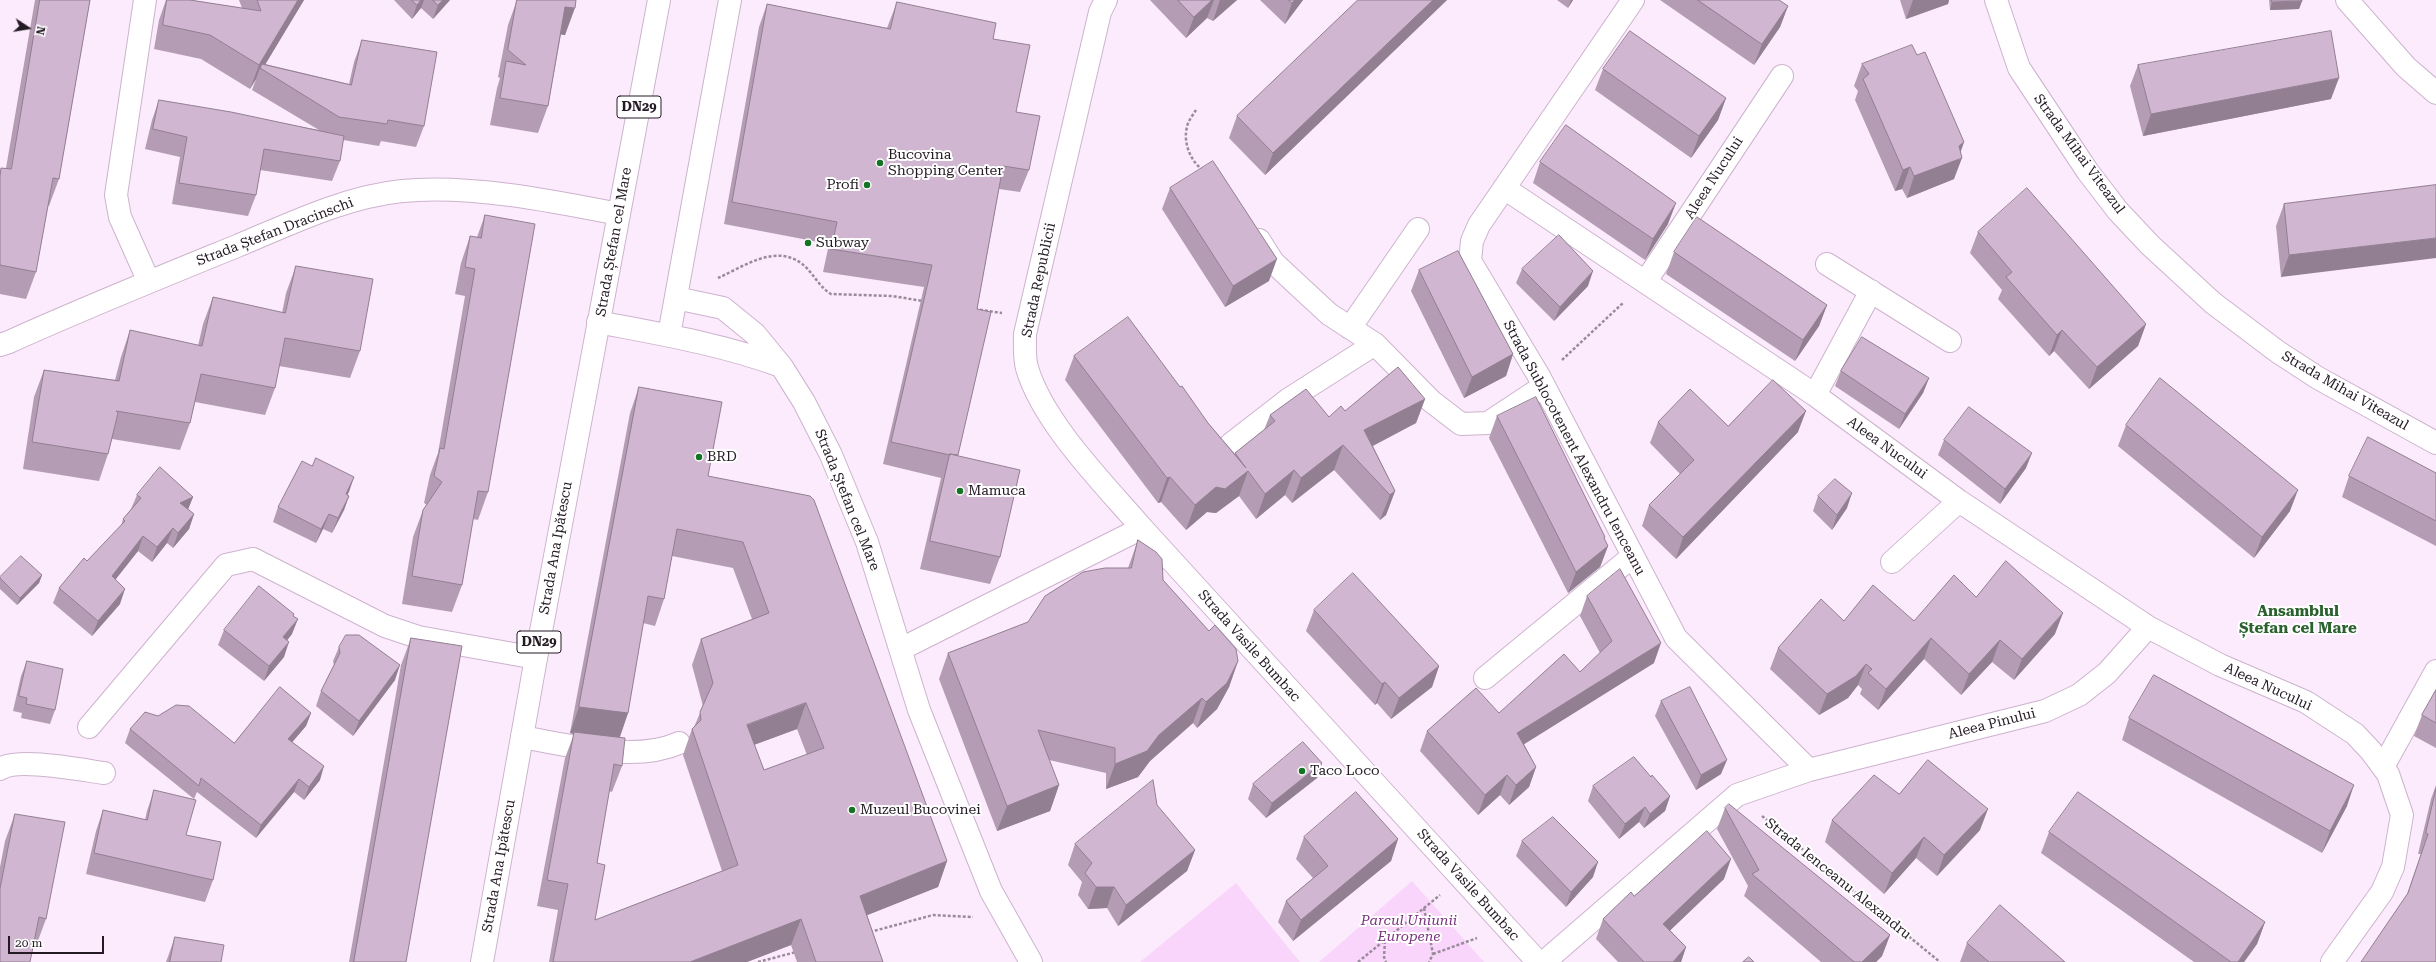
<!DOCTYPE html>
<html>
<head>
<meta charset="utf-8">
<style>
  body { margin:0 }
  #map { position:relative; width:2436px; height:962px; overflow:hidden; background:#fcebfc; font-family:"Roboto Serif",serif }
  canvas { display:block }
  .north { position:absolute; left:8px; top:8px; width:40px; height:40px; -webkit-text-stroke:3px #fff; paint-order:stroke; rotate:102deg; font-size:11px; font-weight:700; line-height:16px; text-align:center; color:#241a24 }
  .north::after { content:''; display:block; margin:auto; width:14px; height:18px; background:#241a24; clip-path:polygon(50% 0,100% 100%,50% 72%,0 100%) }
  .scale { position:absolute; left:8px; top:936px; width:96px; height:18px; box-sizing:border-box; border:2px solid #241a24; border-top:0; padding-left:5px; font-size:12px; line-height:14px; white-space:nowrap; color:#241a24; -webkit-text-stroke:3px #fff; paint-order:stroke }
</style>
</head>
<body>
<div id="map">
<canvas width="2436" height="962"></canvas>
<div class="north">N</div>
<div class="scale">20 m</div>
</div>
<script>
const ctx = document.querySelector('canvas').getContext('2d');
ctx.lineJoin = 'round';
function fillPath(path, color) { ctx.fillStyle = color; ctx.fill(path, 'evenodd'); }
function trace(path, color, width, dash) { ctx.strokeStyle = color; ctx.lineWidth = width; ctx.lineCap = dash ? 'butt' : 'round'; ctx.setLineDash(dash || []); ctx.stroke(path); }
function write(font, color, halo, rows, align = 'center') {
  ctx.font = font + ' "Roboto Serif",serif'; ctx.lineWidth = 4; ctx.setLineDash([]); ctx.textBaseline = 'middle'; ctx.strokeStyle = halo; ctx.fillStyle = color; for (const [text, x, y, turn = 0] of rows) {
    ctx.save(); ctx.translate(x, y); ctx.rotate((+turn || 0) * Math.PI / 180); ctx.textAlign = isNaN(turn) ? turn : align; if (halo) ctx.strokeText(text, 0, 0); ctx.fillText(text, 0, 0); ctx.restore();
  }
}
const green = new Path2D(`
  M1412,881L1484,962H1319Z
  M1236,883L1300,962H1140Z`);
const path = new Path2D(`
  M1196,110C1193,115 1188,121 1187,127C1183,142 1190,161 1203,170
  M718,278C743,267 774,244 801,263C813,272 818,286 831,294L892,296L923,301
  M975,309L1002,313
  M1562,360L1624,302
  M1762,816L1940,962
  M1424,908L1433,954L1429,962
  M870,932L933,915L973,917
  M1385,941L1384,957L1386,962
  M1433,954L1477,938
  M758,962L796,952
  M1358,962L1440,895`);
const minor = new Path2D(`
  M145,0L116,195L120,217L149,282
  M1106,0L1100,12L1025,334C1025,345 1024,358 1027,368C1043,423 1105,485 1142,528L1538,962
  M1633,0L1479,225L1472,241L1470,261L1540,378L1676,638L1809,770
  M1996,0L2019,68L2088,172L2118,211L2150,245L2213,303L2278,352L2318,378L2436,443
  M2347,0L2406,67L2436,93
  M1504,188L1815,395L1959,501L2148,627L2220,665L2306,702L2355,734L2371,751L2388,774L2402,815L2393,867L2382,892L2332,962
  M1259,240L1273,262L1303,290L1329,314L1375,344L1431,401L1461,424L1488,423L1544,386
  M1827,264L1950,341
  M1646,281L1782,76
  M676,298L723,308L755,334L782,367L804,402L831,455L867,542L919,710L991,891L1031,962
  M598,322C660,334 721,344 781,366
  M1350,328L1418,229
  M669,335L730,0
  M0,345L9,342C84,308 161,277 237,246C290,224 344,197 402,191C468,184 553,201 619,214
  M1815,395L1871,291
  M1231,444L1289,399L1375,344
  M1892,562L1959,501
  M901,649L1142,528
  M1485,678L1633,556
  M89,727L226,565L253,559L385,626L418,637L536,658
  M522,737C569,745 634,763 679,743
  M2383,767L2436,671
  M0,769C17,757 82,770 104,773
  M1544,962L1737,795L1809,770L2045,711L2079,695L2107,673L2148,627`);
const major = new Path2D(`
  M482,962L536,658L659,0`);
const wall = new Path2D(`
  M35,0H90L59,179L49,206H48L36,272L26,299L0,294V172L1,168H6Z
  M166,0H190L242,8L239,0H304L265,64L349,84L354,62L362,40L424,126L416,147L381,141L379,146L343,140L340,161L332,181L260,170L256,195L248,216L172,204L180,157L145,149L152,120L159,100L319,130L252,90L256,79L250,89L201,59L154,49L159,20Z
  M394,0H450L433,19L421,8L412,19Z
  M517,0H576L565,35L561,34L548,106L538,133L490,125L497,88L500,78L498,77L508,25Z
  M1150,0H1237L1213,21L1207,18L1186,38Z
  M1260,0H1303L1285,24Z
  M1358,0H1447L1265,175L1229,138L1237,116Z
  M1557,0H1573L1568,8Z
  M1660,0H1779L1788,6L1780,27L1754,65Z
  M1900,0H1949L1948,4L1906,19Z
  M2269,0H2302V1L2299,9L2270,10Z
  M897,2L993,39L1016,112L1029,170L1020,192L999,189L977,309L958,455L1000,557L990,584L920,569L941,478L883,464L924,287L823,272L829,244L724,224L759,27L767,4L887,28Z
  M1862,64L1964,142L1960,152L1954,179L1907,198L1902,189L1895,191L1855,100L1858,91L1854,86Z
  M2138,65L2331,99L2143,136L2130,86Z
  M1603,69L1726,98L1718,120L1691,158L1595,90Z
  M1540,162L1668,224L1645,260L1533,183Z
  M2436,185L2281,277L2276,226L2284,204Z
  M1170,188L1269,281L1225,307L1162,209Z
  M485,215L488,492L478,520L473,519L462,585L452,612L402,604L413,537L423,510L427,505L424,503L430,475L438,453L465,296L455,294L461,263L470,236L477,237Z
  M1978,232L2146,324L2138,346L2089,389L2054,351L2049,356L1998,299L2002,290L1970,253Z
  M1674,252L1827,305L1819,326L1795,361L1666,274Z
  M296,266L360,351L350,378L279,366L275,388L265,415L195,402L190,423L180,450L112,439L108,454L99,481L23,469L34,397L44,370L115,380L121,357L130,330L198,346L203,324L213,297L282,313L286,293Z
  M1522,269L1588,286L1554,321L1516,283Z
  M1419,270L1513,354L1506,376L1464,398L1411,291Z
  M1074,356L1180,387L1208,423L1235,454V453L1264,430L1270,415L1329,417L1425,399L1416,423L1373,446L1395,491L1386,515L1380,520L1334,470L1292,503L1285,495L1256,519L1239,496L1216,513L1207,512L1186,530L1161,502L1158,503L1065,380Z
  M1841,371L1929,378L1923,393L1899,429L1835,386Z
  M639,387L708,476L947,861L938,887L867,915L883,962H797L791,945L747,962H549L558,910L537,906L565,758L574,734L570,733L630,413ZM672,556L733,568L752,619L701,639L692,665L703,706L694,727L692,729L683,755L722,871L595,920L597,863L609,791L612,792L622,766L620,737L628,713L643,623L655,626L664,599ZM797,729L807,755L764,770L754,745Z
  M1497,416L1604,540L1608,546L1600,567L1568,593L1489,438Z
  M1658,422L1728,426L1798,432L1676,559L1642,526L1649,505L1680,474L1650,443Z
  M2126,425L2290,511L2254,558L2118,446Z
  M1944,440L2026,468L2000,504L1938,455Z
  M312,466L354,477L347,495L349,496L344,510L332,533L323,529L316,543L273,522L278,507Z
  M2436,473V546L2342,497L2349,476Z
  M137,495L193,497L188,509L194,514L189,529L173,548L167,543L152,562L138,551L116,579L120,604L92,636L53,603L59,588L87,561L121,526L123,519L131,509Z
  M1818,496L1847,508L1832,530L1813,511Z
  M1138,540L1163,580L1209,631L1238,661L1229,687L1217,709L1197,728L1193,723L1150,761L1138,777L1106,789V773L1049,760L1059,785L1050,811L997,831L939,679L948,653L1028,622L1128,568Z
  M42,575L39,583L17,605L0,589V577Z
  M1587,596L1654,663L1524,744L1536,767L1529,787L1509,805L1500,795L1478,815L1420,751L1427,731L1499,713L1580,672L1600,653L1580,616Z
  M1976,597L2055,634L2014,680L1992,662L1961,695L1924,659L1878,710L1860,694L1862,689L1858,685L1848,698L1819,715L1770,669L1778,648L1844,621H1914Z
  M1314,610L1439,666L1432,687L1391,719L1377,703L1375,705L1306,631Z
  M294,616L292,634L287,640L284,657L264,681L218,645L224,630Z
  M411,638L406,962H349L401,665Z
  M339,647L395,680L353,736L316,706L321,691L334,665L333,661Z
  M27,661L55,710L50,724L21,718L22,713L13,711L21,676Z
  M2436,690V748L2414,736L2422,715Z
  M1661,701L1721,774L1696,790L1655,716Z
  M311,713L306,726L292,742L320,780L304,800L294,792L256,838L197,792L194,799L125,743L130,729L234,743Z
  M2129,718L2347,806L2322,853L2122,740Z
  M1322,763L1317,778L1266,818L1248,799L1253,784Z
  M1651,777L1670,796L1665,811L1644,828L1639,822L1619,839L1588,801L1593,786Z
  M2436,785V962L2407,894L2421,854H2418L2431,799Z
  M154,790L186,835L213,880L205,902L86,874L96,831L103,810L145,820L147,811Z
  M1899,794L1980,830L1937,876L1916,858L1884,894L1825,842L1832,820Z
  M1725,808L1890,935L1882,956L1876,962H1821L1744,896L1748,886L1717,829Z
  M15,814L46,919L36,946L33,945L0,962V867L5,841Z
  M2049,832L2265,922L2257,944L2244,962H2194L2041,853Z
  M1304,837L1398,839L1391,861L1293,941L1278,922L1286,901L1313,878L1296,859Z
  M1522,841L1593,877L1566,907L1516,856Z
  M1075,844L1195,850L1187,871L1118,926L1107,908L1088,909L1078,895L1082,882L1068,865Z
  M1724,879L1670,930L1686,947L1681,962H1618L1596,939L1603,919L1634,896Z
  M175,937L221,962H166Z
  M1967,943L2065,962H1960Z`);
const shadedWall = new Path2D(`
  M298,0H304L262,70L260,68L256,79L250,89L259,65Z
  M421,0H424L421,8L412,19L417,5Z
  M443,0H450L433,19L438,5Z
  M1212,0H1214L1207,18L1186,38L1194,17Z
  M1220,0H1237L1213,21Z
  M1295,0H1303L1285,24L1292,3Z
  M1433,0H1447L1265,175L1273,153Z
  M1571,0H1573L1568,8Z
  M1913,0H1949L1948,4L1906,19Z
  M2302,1L2299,9L2270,10L2272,2Z
  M1788,6L1780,27L1754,65L1762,44Z
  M565,7L575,8L565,35L556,34Z
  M2339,78L2331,99L2143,136L2151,114Z
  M1726,98L1718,120L1691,158L1699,136Z
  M1964,142L1958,160L1962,158L1954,179L1907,198L1914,176Z
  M1910,167L1902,189L1895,191L1903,170Z
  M1676,203L1668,224L1645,260L1653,239Z
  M2436,238V258L2281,277L2289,255Z
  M1277,259L1269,281L1225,307L1233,286Z
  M1593,271L1588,286L1554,321L1560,307Z
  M1827,305L1819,326L1795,361L1803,340Z
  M2146,324L2138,346L2089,389L2097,367Z
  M2062,330L2054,351L2049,356L2057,335Z
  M1513,354L1506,376L1464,398L1472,377Z
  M1929,378L1923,393L1899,429L1905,414Z
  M1425,399L1416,423L1355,455L1364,430Z
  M1806,411L1798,432L1676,559L1683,537Z
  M1343,445L1334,470L1292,503L1301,478Z
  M2032,453L2026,468L2000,504L2005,489Z
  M1294,470L1285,495L1256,519L1265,494Z
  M1248,471L1239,496L1216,513L1207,512L1186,530L1195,505L1216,487Z
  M354,477L349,492L340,509L346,494Z
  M1170,477L1161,502L1158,503L1167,478Z
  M2298,490L2290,511L2254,558L2262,537Z
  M1395,491L1386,515L1380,520L1390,495Z
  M1852,493L1847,508L1832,530L1837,515Z
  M349,496L344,510L332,533L338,518Z
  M193,497L187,512L180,503Z
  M194,514L189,529L173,548L178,533Z
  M329,514L323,529L316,543L321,529Z
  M173,528L167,543L152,562L157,547Z
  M143,536L138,551L107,590L112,576Z
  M1605,537L1600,552L1608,546L1600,567L1568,593L1576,572L1604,538Z
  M42,575L39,583L17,605L20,598Z
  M125,589L120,604L92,636L98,621Z
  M2063,613L2055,634L2014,680L2022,659Z
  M298,619L292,634L278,652L283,637Z
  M1931,638L1924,659L1878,710L1886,689Z
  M2000,640L1992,662L1961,695L1969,674Z
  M289,642L284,657L264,681L269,666Z
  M1661,643L1654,663L1510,753L1517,733Z
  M1238,661L1229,687L1217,709L1197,728L1206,702Z
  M1866,664L1858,685L1848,698L1819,715L1827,694Z
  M400,665L395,680L353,736L359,721Z
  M1439,666L1432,687L1391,719L1399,698Z
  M1385,682L1377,703L1375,705L1382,684Z
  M1202,698L1193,723L1150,761L1138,777L1106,789L1115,764L1159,735Z
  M806,703L797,729L737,751L747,725Z
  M579,707L628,713L619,739L574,732V734L570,733Z
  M311,713L306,726L283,753L288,739Z
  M1727,760L1721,774L1696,790L1701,775Z
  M1322,763L1317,778L1266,818L1272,803Z
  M324,766L320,780L304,800L309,787Z
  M1536,767L1529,787L1509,805L1516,785Z
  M1507,775L1500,795L1478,815L1485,795Z
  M299,779L294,792L256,838L261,825Z
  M1059,785L1050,811L997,831L1007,806Z
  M2354,785L2347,806L2322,853L2330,831Z
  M1670,796L1665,811L1644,828L1650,814Z
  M1645,807L1639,822L1619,839L1625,824Z
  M1988,809L1980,830L1937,876L1944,855Z
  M1924,837L1916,858L1884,894L1892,873Z
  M1398,839L1391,861L1293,941L1301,920Z
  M1195,850L1187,871L1118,926L1126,905Z
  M1731,859L1724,879L1656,944L1663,924Z
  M947,861L938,887L850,922L860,896Z
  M1598,862L1593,877L1566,907L1571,892Z
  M1096,887H1114L1107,908L1088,909Z
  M801,919L791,945L747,962H690Z
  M2265,922L2257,944L2244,962H2238Z
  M1890,935L1882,956L1876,962H1862Z
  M1686,947L1681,962H1673Z`);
const building = new Path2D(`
  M40,0H90L59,179L53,178L36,272L0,265V176L1,168L11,169Z
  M167,0H190L261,11L257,0H298L259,65L210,35L163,25Z
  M412,0H421L417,5Z
  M433,0H443L438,5Z
  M517,0H576L575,8L565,7L548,106L500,98L506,61L526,65L508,50Z
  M1178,0H1212L1194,17Z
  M1289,0H1295L1292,3Z
  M1358,0H1433L1273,153L1237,116Z
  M1698,0H1779L1788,6L1762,44Z
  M2272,0H2302V1L2272,2Z
  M897,2L996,23L993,39L1030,45L1016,112L1040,116L1029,170L1003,166L977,309L991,312L958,455L950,454V455L891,442L932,265L831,249L837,222L732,202L767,4L890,29Z
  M1630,31L1726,98L1699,136L1603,69Z
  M2331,31L2339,78L2151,114L2138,65Z
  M362,40L437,52L424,126L388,120L387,124L339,117L260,68L262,64L351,85Z
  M1912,45L1917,55L1925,52L1964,142L1959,146L1962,158L1914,176L1910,167L1903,170L1863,79L1869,74L1862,64Z
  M159,100L231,112L344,136L340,161L264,149L256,195L179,183L187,137L153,129Z
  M1566,125L1676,203L1653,239L1540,162Z
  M1213,161L1277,259L1233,286L1170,188Z
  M2436,185V238L2289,255L2284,204Z
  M2027,188L2146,324L2097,367L2062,330L2057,335L2035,310L2006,277L2012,272L1978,232Z
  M485,215L535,224L488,492L478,491L462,585L412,576L423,510L442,482L434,476L440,448L444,449L475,269L465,267L470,236L481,238Z
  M1697,217L1827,305L1803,340L1674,252Z
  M1559,235L1593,271L1560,307L1522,269Z
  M1458,251L1513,354L1472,377L1419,270Z
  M296,266L373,279L360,351L285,338L275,388L201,374L190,423L116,411L118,413L108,454L32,442L44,370L119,381L130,330L202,346L213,297L285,313Z
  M1128,317L1180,387L1182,386L1208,423L1246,468L1235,453L1275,421L1270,415L1306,389L1329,417L1341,406L1345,411L1398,367L1425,399L1364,430L1395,491L1390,495L1343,445L1301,478L1294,470L1265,494L1248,471L1225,489L1216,487L1195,505L1170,477L1167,478L1074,356Z
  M1862,337L1929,378L1905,414L1841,371Z
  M2160,378L2298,490L2262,537L2126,425Z
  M1773,380L1806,411L1683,537L1649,505L1694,460L1658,422L1690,389L1728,426Z
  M639,387L722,402L708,476L810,496L814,500L947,861L860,896L883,962H816L801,919L690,962H553L568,884L547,880L574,732L625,738L622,766L614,764L597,863L605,865L595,920L738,865L692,729L701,720L700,712L713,683L701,639L769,613L743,542L677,529L664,599L648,596L628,713L579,707ZM806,703L824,748L764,770L747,725Z
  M1536,397L1605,537L1604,538L1608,546L1576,572L1497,416Z
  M1969,407L2032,453L2005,489L1944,440Z
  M2368,437L2436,473V521L2349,476Z
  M950,454L1020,470L1000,557L930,541Z
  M316,458L354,477L346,494L349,496L338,518L329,514L321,529L278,507L302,461L312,466Z
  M160,467L193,497L180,503L194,514L178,533L173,528L157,547L143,536L112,576L125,589L98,621L59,588L84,558L87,561L125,521L123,519L141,498L137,495Z
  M1835,479L1852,493L1837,515L1818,496Z
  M1138,540L1156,552L1162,559L1163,580L1209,631L1215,625L1236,649L1238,661L1227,683L1206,702L1202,698L1159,735L1147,751L1115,764V748L1038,730L1059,785L1007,806L948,653L1028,622L1045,596L1083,572L1105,568H1131Z
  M21,556L42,575L20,598L0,578V577Z
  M2006,561L2063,613L2022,659L2000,640L1969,674L1931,638L1886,689L1868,673L1872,669L1866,664L1856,676L1827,694L1778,648L1821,599L1844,621L1873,585L1914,621L1954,575L1976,597Z
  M1620,569L1661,643L1517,733L1536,767L1516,785L1507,775L1485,795L1427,731L1476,688L1499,713L1564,654L1580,672L1612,641L1587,596Z
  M1353,573L1439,666L1399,698L1385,682L1382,684L1314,610Z
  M259,586L294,614L293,616L298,619L283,637L289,642L269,666L224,630Z
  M346,635H359L400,665L359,721L321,691L340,653L339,647Z
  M411,638L462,646L406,962H354Z
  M27,661L63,669L55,710L26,704L27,698L19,696Z
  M2154,675L2354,785L2330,831L2129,718Z
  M280,687L311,713L288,739L324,766L309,787L299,779L261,825L201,778L199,786L130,729L145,712L158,716L176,705L189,706L234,743Z
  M1690,687L1727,760L1701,775L1661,701Z
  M2436,690V723L2422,715Z
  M1303,742L1322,763L1272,803L1253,784Z
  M1634,757L1651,777L1652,775L1670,796L1650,814L1645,807L1625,824L1593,786Z
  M1928,760L1988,809L1944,855L1924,837L1892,873L1832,820L1874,775L1899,794Z
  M1153,780L1157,805L1195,850L1126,905L1114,887H1096L1085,873L1092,863L1075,844Z
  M2436,789V962H2361L2408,893L2428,834L2426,833Z
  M154,790L196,800L186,835L221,842L213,880L94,853L103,810L147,820Z
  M1356,792L1398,839L1301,920L1286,901L1328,866L1304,837Z
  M2078,792L2265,922L2238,962H2231L2049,832Z
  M1729,804L1890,935L1862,962H1855L1853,961L1752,874L1759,870L1725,808Z
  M15,814L65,822L46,919L39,917L30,962H0V889Z
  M1553,817L1598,862L1571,892L1522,841Z
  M1707,831L1731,859L1663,924L1686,947L1673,962H1644L1603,919L1631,892L1634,896Z
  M2000,905L2065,962H1989L1967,943Z
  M175,937L224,945L221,962H170Z
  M1749,957L1754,962H1743Z`);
const markers = [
  [880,163,4,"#147424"],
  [867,185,4,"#147424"],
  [808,243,4,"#147424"],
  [699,457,4,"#147424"],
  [960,491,4,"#147424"],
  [1302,771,4,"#147424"],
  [852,810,4,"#147424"]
];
const shields = [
  [639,107,44],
  [539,642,44]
];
const shieldNames = [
  ["DN29",639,107],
  ["DN29",539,642]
];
const streetNames = [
  ["Strada Mihai Viteazul",2079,154,54],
  ["Aleea Nucului",1714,178,-57],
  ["Strada Ștefan Dracinschi",275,232,-21],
  ["Strada Ștefan cel Mare",614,242,-80],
  ["Strada Republicii",1039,280,-78],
  ["Strada Mihai Viteazul",2345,391,30],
  ["Strada Sublocotenent Alexandru Ienceanu",1574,448,62],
  ["Aleea Nucului",1887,448,36],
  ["Strada Ștefan cel Mare",847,500,68],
  ["Strada Ana Ipătescu",556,548,-80],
  ["Strada Vasile Bumbac",1249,646,48],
  ["Aleea Nucului",2268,687,25],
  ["Aleea Pinului",1992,724,-14],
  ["Strada Ana Ipătescu",499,866,-80],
  ["Strada Ienceanu Alexandru",1838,879,39],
  ["Strada Vasile Bumbac",1468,885,48]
];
const poiNames = [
  ["Bucovina",888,155],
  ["Shopping Center",888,171],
  ["Profi",859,185,"right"],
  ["Subway",816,243],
  ["BRD",707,457],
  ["Mamuca",968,491],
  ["Taco Loco",1310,771],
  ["Muzeul Bucovinei",860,810]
];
const parkNames = [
  ["Parcul Uniunii",1409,921],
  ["Europene",1409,937]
];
const neighbourhoodNames = [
  ["Ansamblul",2298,612],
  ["Ștefan cel Mare",2298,629]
];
fillPath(green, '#f9d5fb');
trace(minor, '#cdb3ce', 24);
trace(major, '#cdb3ce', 24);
trace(path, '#998b99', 2.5, [3, 2]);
trace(minor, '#fff', 22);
trace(major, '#fff', 22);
fillPath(wall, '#b49db4');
fillPath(shadedWall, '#927f92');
fillPath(building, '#d1b6d1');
trace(building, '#927f92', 1);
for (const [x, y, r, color] of markers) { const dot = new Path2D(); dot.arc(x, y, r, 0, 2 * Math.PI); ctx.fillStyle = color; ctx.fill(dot); trace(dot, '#fff', 1.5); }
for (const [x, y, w] of shields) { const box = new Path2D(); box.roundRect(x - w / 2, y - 11, w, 22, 3); ctx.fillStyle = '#fff'; ctx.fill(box); trace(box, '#241a24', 1); }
write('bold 13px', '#241a24', null, shieldNames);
write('14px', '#241a24', '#fff', streetNames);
write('14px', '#241a24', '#fff', poiNames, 'left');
write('italic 14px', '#79317e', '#fff', parkNames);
write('bold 15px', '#2a612e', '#fff', neighbourhoodNames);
</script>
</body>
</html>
